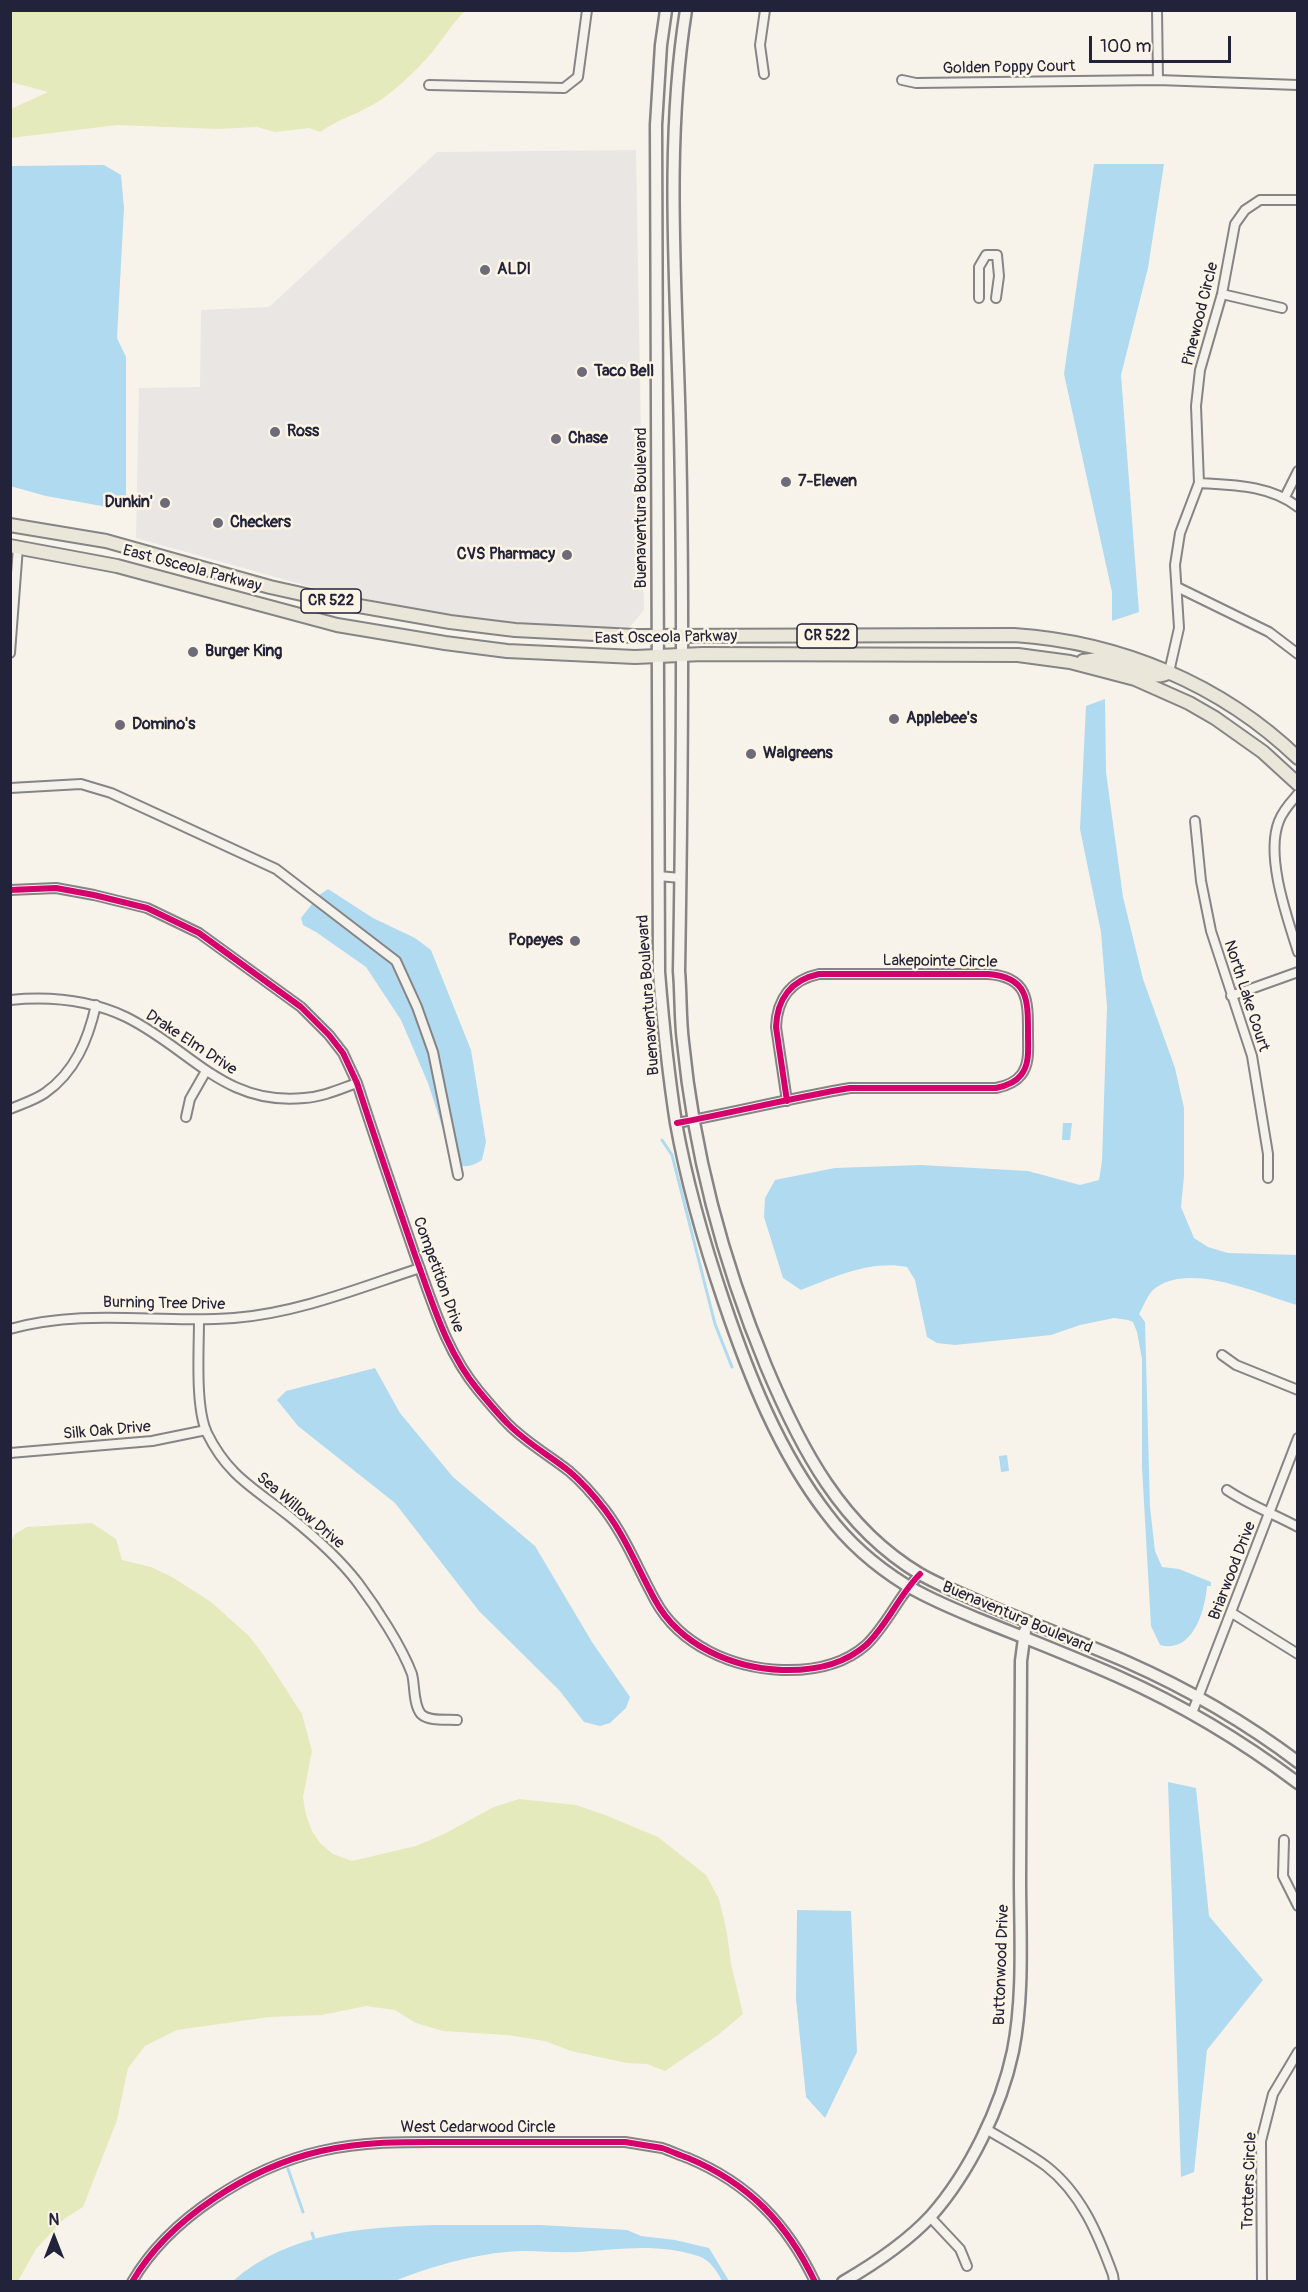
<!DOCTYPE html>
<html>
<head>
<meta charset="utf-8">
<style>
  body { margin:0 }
  #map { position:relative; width:1308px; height:2292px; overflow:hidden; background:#f7f3ea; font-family:Pangolin,sans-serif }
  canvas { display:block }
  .frame { position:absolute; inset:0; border:12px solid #22223b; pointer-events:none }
  .north { position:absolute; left:24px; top:2208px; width:60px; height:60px; -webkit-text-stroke:4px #fcf5e5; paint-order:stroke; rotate:0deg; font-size:16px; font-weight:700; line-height:24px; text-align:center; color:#22223b }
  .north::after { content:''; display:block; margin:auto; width:21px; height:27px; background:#22223b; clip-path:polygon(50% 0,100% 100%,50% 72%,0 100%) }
  .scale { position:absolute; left:1089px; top:36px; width:142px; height:27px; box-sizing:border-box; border:3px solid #22223b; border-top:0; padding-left:8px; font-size:18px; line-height:21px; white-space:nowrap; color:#22223b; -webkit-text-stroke:4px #fcf5e5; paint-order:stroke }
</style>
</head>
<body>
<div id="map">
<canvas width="1308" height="2292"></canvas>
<div class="frame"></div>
<div class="north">N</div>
<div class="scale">100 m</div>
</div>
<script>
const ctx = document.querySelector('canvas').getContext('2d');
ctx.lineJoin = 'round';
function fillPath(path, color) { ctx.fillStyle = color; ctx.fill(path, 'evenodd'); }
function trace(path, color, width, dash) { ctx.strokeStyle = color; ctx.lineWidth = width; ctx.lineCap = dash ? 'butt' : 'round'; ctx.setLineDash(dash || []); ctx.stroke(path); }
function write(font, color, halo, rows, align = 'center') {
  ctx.font = font + ' Pangolin,sans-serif'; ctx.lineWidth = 5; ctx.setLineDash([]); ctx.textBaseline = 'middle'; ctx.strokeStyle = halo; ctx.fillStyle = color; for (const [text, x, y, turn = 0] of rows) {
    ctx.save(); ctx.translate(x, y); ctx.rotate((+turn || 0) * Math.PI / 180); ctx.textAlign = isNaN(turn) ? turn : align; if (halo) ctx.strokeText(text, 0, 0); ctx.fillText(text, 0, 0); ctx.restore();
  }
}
const built = new Path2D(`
  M636,150L644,610L629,628L489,623L322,590L136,538L139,388L200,387L201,310L269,307L437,152Z`);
const green = new Path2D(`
  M11,10H465V11C451,25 445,36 433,51C418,69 401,85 382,99C363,113 339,118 320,132L309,128L275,132L257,127L218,129L117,125L11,138V109L48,92L11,82Z
  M92,1523L116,1539L122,1560L151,1567L172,1577L211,1602L249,1636L265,1657L302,1714L312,1751L303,1797L306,1815L312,1831L320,1843L333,1854L352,1861L416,1846L444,1834L494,1807L519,1799L576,1805L605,1815L658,1837L706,1875L719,1899L727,1933L731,1964L743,2014L718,2035L665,2071L647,2064L627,2063L571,2051L545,2041L507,2035L443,2031L416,2023L395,2010L366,2006L322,2015L269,2017L177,2030L145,2046L128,2068L117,2120L83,2207L64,2219L36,2249L18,2281H11V1541L15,1534L27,1527Z`);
const water = new Path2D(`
  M1094,164H1164L1148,268L1121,375L1139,612L1112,621V592L1064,374Z
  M104,165L121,175L124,208L117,338L126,357V503L113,508L46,496L10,486L11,166Z
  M1105,699L1106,772L1123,897L1143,979L1175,1068L1184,1108V1176L1181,1207L1194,1238L1208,1247L1228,1253L1297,1255V1305C1260,1295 1188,1260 1153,1290C1147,1296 1143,1307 1139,1314L1145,1322L1150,1507L1155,1551L1162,1567L1179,1569L1211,1582V1586H1207C1205,1612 1192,1654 1160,1645L1151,1626L1142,1467V1359L1137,1332L1133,1322L1128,1320L1114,1318L1080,1325L1051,1335L955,1345L937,1343L927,1337L915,1280L907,1267C870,1260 835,1277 801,1290L783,1278L764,1217L765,1198L775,1180L835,1168L920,1165L1028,1171L1080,1185L1099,1180L1102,1161L1107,1007L1101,932L1080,829L1086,706Z
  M328,889L373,918L415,938L431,950L471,1050L486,1142L482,1160C474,1165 467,1168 458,1165L447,1142L428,1083L401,1020L366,967L316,932L303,925L301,918L319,895Z
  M1063,1123H1072L1070,1140H1062Z
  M375,1368L400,1413L453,1477L535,1546L592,1642L630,1697L626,1708L610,1723L600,1726L584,1722L559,1690L479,1611L395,1503L298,1426L277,1400L286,1391Z
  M1007,1455L1009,1471L1001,1472L999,1456Z
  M1168,1782L1196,1788L1209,1916L1263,1980L1207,2050L1194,2172L1181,2177Z
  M797,1910L851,1911L857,2052L825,2118L806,2097L796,1999Z
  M435,2225H540L627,2230L641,2236L675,2240L709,2248L729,2281H722C717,2271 709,2259 698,2256C659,2243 618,2249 579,2252C560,2253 543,2251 524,2251C486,2251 430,2266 395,2281H233C289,2232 364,2227 435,2225Z`);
const stream = new Path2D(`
  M662,1140L672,1155L715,1324L732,1367
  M288,2169L303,2212
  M312,2233L314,2239`);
const street = new Path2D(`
  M1157,10L1158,80
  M764,74L760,45L765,10
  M902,80L916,83L1158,80L1298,85
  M429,85L564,88L578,77L587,10
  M1222,294L1282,308
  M979,298V267L986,255H997L999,276L996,298
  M1199,483C1233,485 1270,485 1298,507
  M1285,497L1298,471
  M1177,587L1269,632L1298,654
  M10,653L18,547
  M1169,672L1179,628L1175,565L1180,533L1199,483L1196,406L1200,370L1222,294L1235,224L1245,210L1260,200H1298
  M10,788L81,784L111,793L172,821L276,869L396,961L417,1007L433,1052L458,1175
  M1298,794C1291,802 1283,810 1279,821C1265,856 1287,917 1298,952
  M1195,821L1201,881L1211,931L1252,1056L1268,1154V1178
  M658,876L681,878
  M10,890L56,888L94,895L147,908L199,933L301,1007L329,1035L343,1053L357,1083C376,1142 396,1200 416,1258C433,1304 446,1351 478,1390C488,1402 498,1414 509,1425C527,1443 550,1456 569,1471C582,1482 595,1497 605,1510C626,1538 638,1569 655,1600C680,1646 733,1668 782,1670C812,1671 842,1666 866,1645C888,1624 899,1595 920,1574
  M1231,996L1298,972
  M10,1000C50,996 90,1000 126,1017C191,1049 224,1106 304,1098C323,1097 340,1089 357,1083
  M10,1109C22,1104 35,1100 45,1093C75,1072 88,1040 96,1005
  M186,1117L190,1099L206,1071
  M677,1123C735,1112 792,1098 850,1088H996C1006,1086 1015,1083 1021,1075C1030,1064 1028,1048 1028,1034C1028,1001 1029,977 988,974H819C791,980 777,999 776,1027L787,1101
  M199,1320C199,1350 195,1407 207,1433C228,1476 254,1488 289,1516C314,1536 339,1558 358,1583C376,1607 402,1647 412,1674C415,1685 413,1704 421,1714C429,1722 447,1719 457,1720
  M10,1329C87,1308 158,1324 234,1318C298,1313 359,1288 420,1268
  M1222,1355L1236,1365L1298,1390
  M10,1453L152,1441L206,1430
  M1227,1490C1249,1505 1274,1514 1298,1527
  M1232,1613L1298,1654
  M1192,1713L1298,1438
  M1284,1840L1283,1876L1298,1906
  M986,2129C1006,2141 1027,2152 1046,2166C1081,2193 1098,2234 1113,2275L1114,2282
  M930,2217L960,2249L967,2266
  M132,2282C169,2218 251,2167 321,2151C369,2140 417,2142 466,2142C519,2142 572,2142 625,2142C637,2144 650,2146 662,2148C671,2151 679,2155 688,2158C748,2183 787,2223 815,2282
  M1262,2282L1261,2141L1273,2094L1298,2052`);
const secondary = new Path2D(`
  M666,10L661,45L656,125L659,972C663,1022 668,1072 676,1123C687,1184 704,1243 724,1302C749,1376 779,1452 827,1514C848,1542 877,1567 906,1585C929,1599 954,1609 978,1619C1025,1638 1072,1656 1119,1677C1182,1705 1242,1741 1298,1783
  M686,10C664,147 677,296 680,435C684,613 682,792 679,971C681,994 680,1019 683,1042C694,1154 723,1262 766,1366C800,1447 841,1527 920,1574C939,1585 960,1593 980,1602C1029,1623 1079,1641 1127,1662C1188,1689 1245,1722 1298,1762
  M843,2282C874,2264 907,2242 931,2216C969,2173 1001,2108 1013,2051C1024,1995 1020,1935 1020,1879C1020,1806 1020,1733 1021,1661L1025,1631`);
const primary = new Path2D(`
  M10,525L106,541L270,587L342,603L450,622L515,630L635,636L1014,635C1120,642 1221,684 1298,758
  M10,546L117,566L337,625L445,643L507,651L635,657L703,654L1018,655L1070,662L1135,679L1189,703L1215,718L1263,752L1298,784
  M1083,661C1089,660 1097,659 1103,659C1121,662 1153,684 1169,672`);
const cycleway = new Path2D(`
  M10,890L56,888L94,895L147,908L199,933L301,1007L329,1035L343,1053L357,1083C376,1142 396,1200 416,1258C433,1304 446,1351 478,1390C488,1402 498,1414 509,1425C527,1443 550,1456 569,1471C582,1482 595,1497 605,1510C626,1538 638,1569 655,1600C680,1646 733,1668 782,1670C812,1671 842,1666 866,1645C888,1624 899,1595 920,1574
  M677,1123C735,1112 792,1098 850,1088H996C1006,1086 1015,1083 1021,1075C1030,1064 1028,1048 1028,1034C1028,1001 1029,977 988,974H819C791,980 777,999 776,1027L787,1101
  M132,2282C169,2218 251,2167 321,2151C369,2140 417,2142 466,2142C519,2142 572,2142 625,2142C637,2144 650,2146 662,2148C671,2151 679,2155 688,2158C748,2183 787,2223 815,2282`);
const markers = [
  [485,270,6,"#6d6b78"],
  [582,372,6,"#6d6b78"],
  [275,432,6,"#6d6b78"],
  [556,439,6,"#6d6b78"],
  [786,482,6,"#6d6b78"],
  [165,503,6,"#6d6b78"],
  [218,523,6,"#6d6b78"],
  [567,555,6,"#6d6b78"],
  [193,652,6,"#6d6b78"],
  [894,719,6,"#6d6b78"],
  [120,725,6,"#6d6b78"],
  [751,754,6,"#6d6b78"],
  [575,941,6,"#6d6b78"]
];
const shields = [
  [331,601,60],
  [827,636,60]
];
const shieldNames = [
  ["CR 522",331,601],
  ["CR 522",827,636]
];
const streetNames = [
  ["Golden Poppy Court",1009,68,-1],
  ["Pinewood Circle",1201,314,-76],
  ["Buenaventura Boulevard",642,508,-90],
  ["East Osceola Parkway",192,569,15],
  ["East Osceola Parkway",666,638,-1],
  ["Lakepointe Circle",940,962,1],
  ["Buenaventura Boulevard",649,995,-94],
  ["North Lake Court",1246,996,72],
  ["Drake Elm Drive",191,1043,33],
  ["Competition Drive",438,1275,70],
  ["Burning Tree Drive",164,1304,1],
  ["Silk Oak Drive",107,1431,-5],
  ["Sea Willow Drive",300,1511,40],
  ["Briarwood Drive",1233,1571,-69],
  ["Buenaventura Boulevard",1017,1618,23],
  ["Buttonwood Drive",1002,1965,-88],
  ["West Cedarwood Circle",478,2128],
  ["Trotters Circle",1250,2181,-88]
];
const poiNames = [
  ["ALDI",497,270],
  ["Taco Bell",594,372],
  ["Ross",287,432],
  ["Chase",568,439],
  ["7-Eleven",798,482],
  ["Dunkin'",153,503,"right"],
  ["Checkers",230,523],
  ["CVS Pharmacy",555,555,"right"],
  ["Burger King",205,652],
  ["Applebee's",906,719],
  ["Domino's",132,725],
  ["Walgreens",763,754],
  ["Popeyes",563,941,"right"]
];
fillPath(built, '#eae6e4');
fillPath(green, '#e4eabb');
fillPath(water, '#b0daf0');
trace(stream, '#b0daf0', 3);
trace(street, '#868485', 12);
trace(secondary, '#868485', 15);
trace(primary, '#868485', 16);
trace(street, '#f5f2ec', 8);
trace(secondary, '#f5f2ec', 10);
trace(primary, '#ebe6da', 12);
trace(cycleway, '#d6006c', 6);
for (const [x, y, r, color] of markers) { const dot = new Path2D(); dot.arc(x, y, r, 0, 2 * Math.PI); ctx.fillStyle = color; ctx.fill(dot); trace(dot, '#fcf5e5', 2); }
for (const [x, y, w] of shields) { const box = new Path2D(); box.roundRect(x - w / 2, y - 12, w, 24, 4.5); ctx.fillStyle = '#fcf5e5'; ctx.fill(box); trace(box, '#22223b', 1.5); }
write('bold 15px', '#22223b', null, shieldNames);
write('16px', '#22223b', '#fcf5e5', streetNames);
write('bold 16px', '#22223b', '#fcf5e5', poiNames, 'left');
</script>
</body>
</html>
